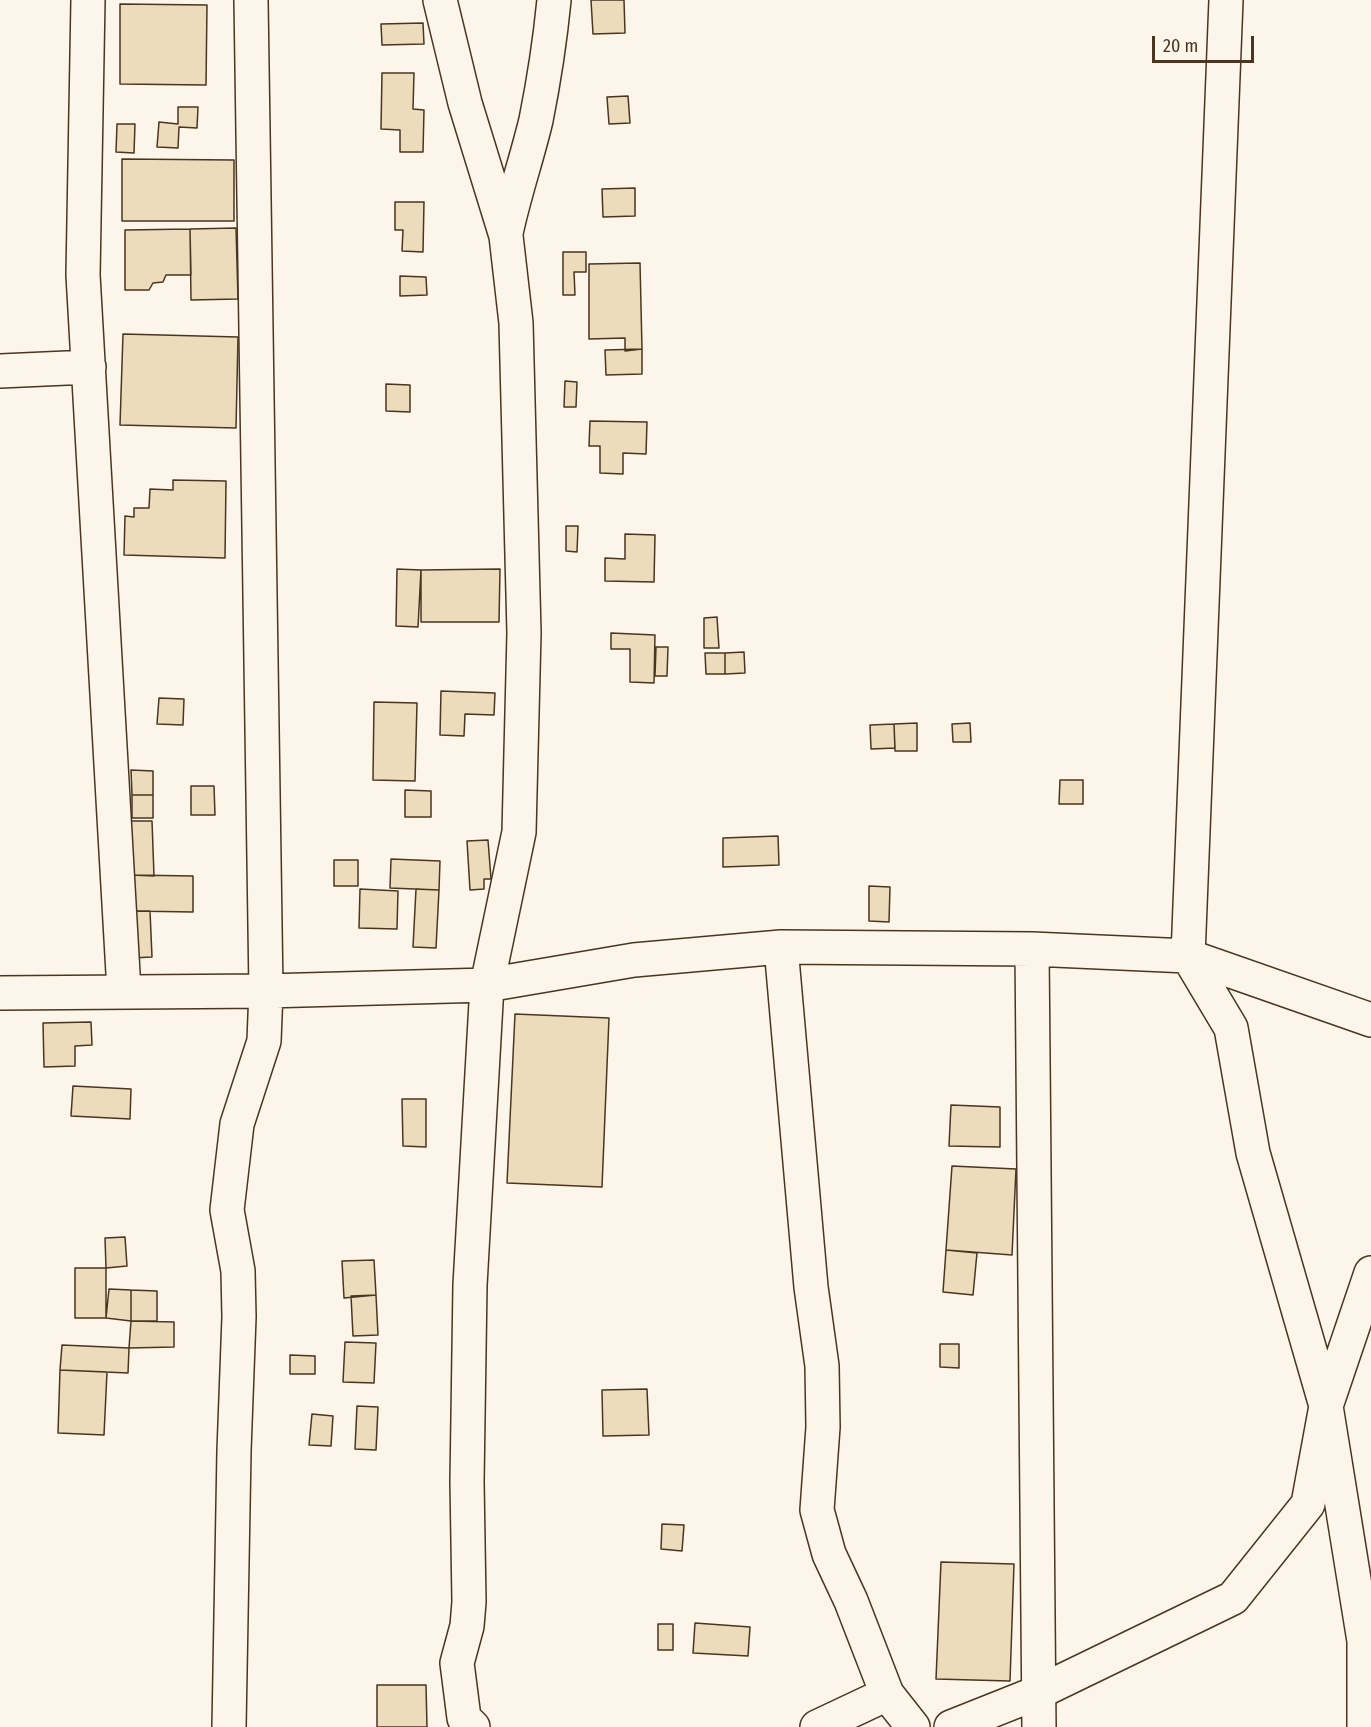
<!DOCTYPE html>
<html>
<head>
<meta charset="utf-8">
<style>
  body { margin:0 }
  #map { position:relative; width:1371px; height:1727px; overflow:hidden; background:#fbf6e9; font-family:"Fira Sans Condensed",sans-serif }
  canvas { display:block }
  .scale { position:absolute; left:1152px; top:36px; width:102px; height:27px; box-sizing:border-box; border:3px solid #4a3520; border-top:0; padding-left:8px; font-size:18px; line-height:21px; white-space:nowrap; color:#4a3520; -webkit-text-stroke:4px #fbf6e9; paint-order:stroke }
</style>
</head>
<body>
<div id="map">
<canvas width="1371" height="1727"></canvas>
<div class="scale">20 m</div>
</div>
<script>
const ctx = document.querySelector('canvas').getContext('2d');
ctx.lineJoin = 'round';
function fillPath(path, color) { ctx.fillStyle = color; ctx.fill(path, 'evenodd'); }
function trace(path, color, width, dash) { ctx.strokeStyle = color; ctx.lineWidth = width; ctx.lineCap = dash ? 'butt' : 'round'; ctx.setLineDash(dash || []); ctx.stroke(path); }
const building = new Path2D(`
  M591,0H624L625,33L593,34Z
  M120,4L207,5L206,85L120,84Z
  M423,23L424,44L382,45L381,24Z
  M382,73H414L413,109L424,110L423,152H400V130L381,129Z
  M628,96L630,123L609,124L607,97Z
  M178,107H198L197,128L179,127L178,148L157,147L159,122L178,124Z
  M117,124H135L134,153L116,152Z
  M122,159L234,160V221H122Z
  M635,188V216L603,217L602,189Z
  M395,202H424L423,252L402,251L403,230H395Z
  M236,228L238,299L191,300L190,229Z
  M190,229L191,275H166L163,282L153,283L149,290H125V230Z
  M563,252H586V272H574L575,295H563Z
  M640,263L642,349L625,351V338L589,339V264Z
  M400,276L426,277L427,295L400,296Z
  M123,334L238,337L236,428L120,425Z
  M642,349V374L606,375L605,350Z
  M565,381L577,382L576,407H564Z
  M386,384L410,385V412L386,411Z
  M590,421L647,422L646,454L623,453V474L600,473V446H589Z
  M173,480L226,481L225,558L124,555L125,516L134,517V508H149L150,489L173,490Z
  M566,526H578L577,552L566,551Z
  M625,534L655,535L654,582L605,581V558L625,559Z
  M397,569L421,570L418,627L396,626Z
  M500,569L499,622H421V570Z
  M717,617L719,648H704V618Z
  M611,633L655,635L654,683L630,682V649H611Z
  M656,647H668L667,676H655Z
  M744,652L745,673L725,674V653Z
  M705,653H725V674H706Z
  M441,691L495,693L494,715L465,714L464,736L440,735Z
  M159,698L184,699L183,725L157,724Z
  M374,702L417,703L415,781L373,780Z
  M917,723V751H895L894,724Z
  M970,723L971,742H953L952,724Z
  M894,724L895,748L871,749L870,725Z
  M131,770L153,771V795H132Z
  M1060,780H1083V804H1059Z
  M191,786H214L215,815H191Z
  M405,790L431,791V817H405Z
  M132,795H153V818H132Z
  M130,821H152L154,876L131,875Z
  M778,836L779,865L723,867V838Z
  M488,840L491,879H484V889L470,890L467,841Z
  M391,859L440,861L439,890L390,888Z
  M334,860H358V886H334Z
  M131,875L193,876V912L131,911Z
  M869,886L890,887L889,922L869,921Z
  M360,889L398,891L397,929L359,928Z
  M416,889L439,890L436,948L413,947Z
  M131,911H150L152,957L132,958Z
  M515,1014L609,1018L602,1187L507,1183Z
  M91,1022L92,1045L75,1046V1066L44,1067L43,1023Z
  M73,1086L131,1089L130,1119L71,1116Z
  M402,1099H426V1147L403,1146Z
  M951,1105L1000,1107V1147L949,1146Z
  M952,1166L1016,1169L1012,1255L946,1250Z
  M125,1237L127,1266L106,1268L105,1238Z
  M946,1250L977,1253L973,1295L943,1292Z
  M374,1260L376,1295L344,1298L342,1261Z
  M75,1268H106V1318H75Z
  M109,1289L131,1290V1321L106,1318Z
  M131,1290L157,1291V1321H131Z
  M376,1295L378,1335L353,1336L351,1296Z
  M131,1321L174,1322V1347L129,1348Z
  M345,1342L376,1343L374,1383L343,1382Z
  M940,1344H959V1368L940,1367Z
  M62,1345L129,1348L128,1373L60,1370Z
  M290,1355L315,1356V1374H290Z
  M60,1370L107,1372L104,1435L58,1433Z
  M647,1389L649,1435L603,1436L602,1390Z
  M357,1406L378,1407L376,1450L355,1449Z
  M312,1414L333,1416L331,1446L309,1445Z
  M662,1524L684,1525L682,1551L661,1549Z
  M941,1562L1014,1564L1010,1681L936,1679Z
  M695,1623L750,1627L748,1656L693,1653Z
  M658,1624H673V1650H658Z
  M377,1685H426L427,1727H377Z`);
const minor = new Path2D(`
  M88,0L83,275L124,991
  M440,0L465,103L506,236L516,323L524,633L519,832L487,985L470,1285L467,1482L469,1602L467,1626L457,1663L464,1718L473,1727
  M1226,0L1188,956L1231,1028L1253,1153L1326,1406L1364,1641V1727
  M506,233C514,195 527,158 536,120C544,80 550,41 554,0
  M0,371L89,367
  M781,947L811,1287L822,1366L823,1427L817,1510L829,1554L851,1601L887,1694L913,1727
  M1032,949L1039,1727
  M0,993L266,991L487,985L634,960L781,947L1032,949L1188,956L1371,1020
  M229,1727L234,1451L239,1317L238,1271L227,1210L237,1124L264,1041L266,991L251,0
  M817,1727L887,1694
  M951,1727L1039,1692L1233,1598L1308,1504L1326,1406L1371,1273`);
fillPath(building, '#ecdcbc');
trace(building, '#4a3520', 1.5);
trace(minor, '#4a3520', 36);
trace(minor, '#fbf6e9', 33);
</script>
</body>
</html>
